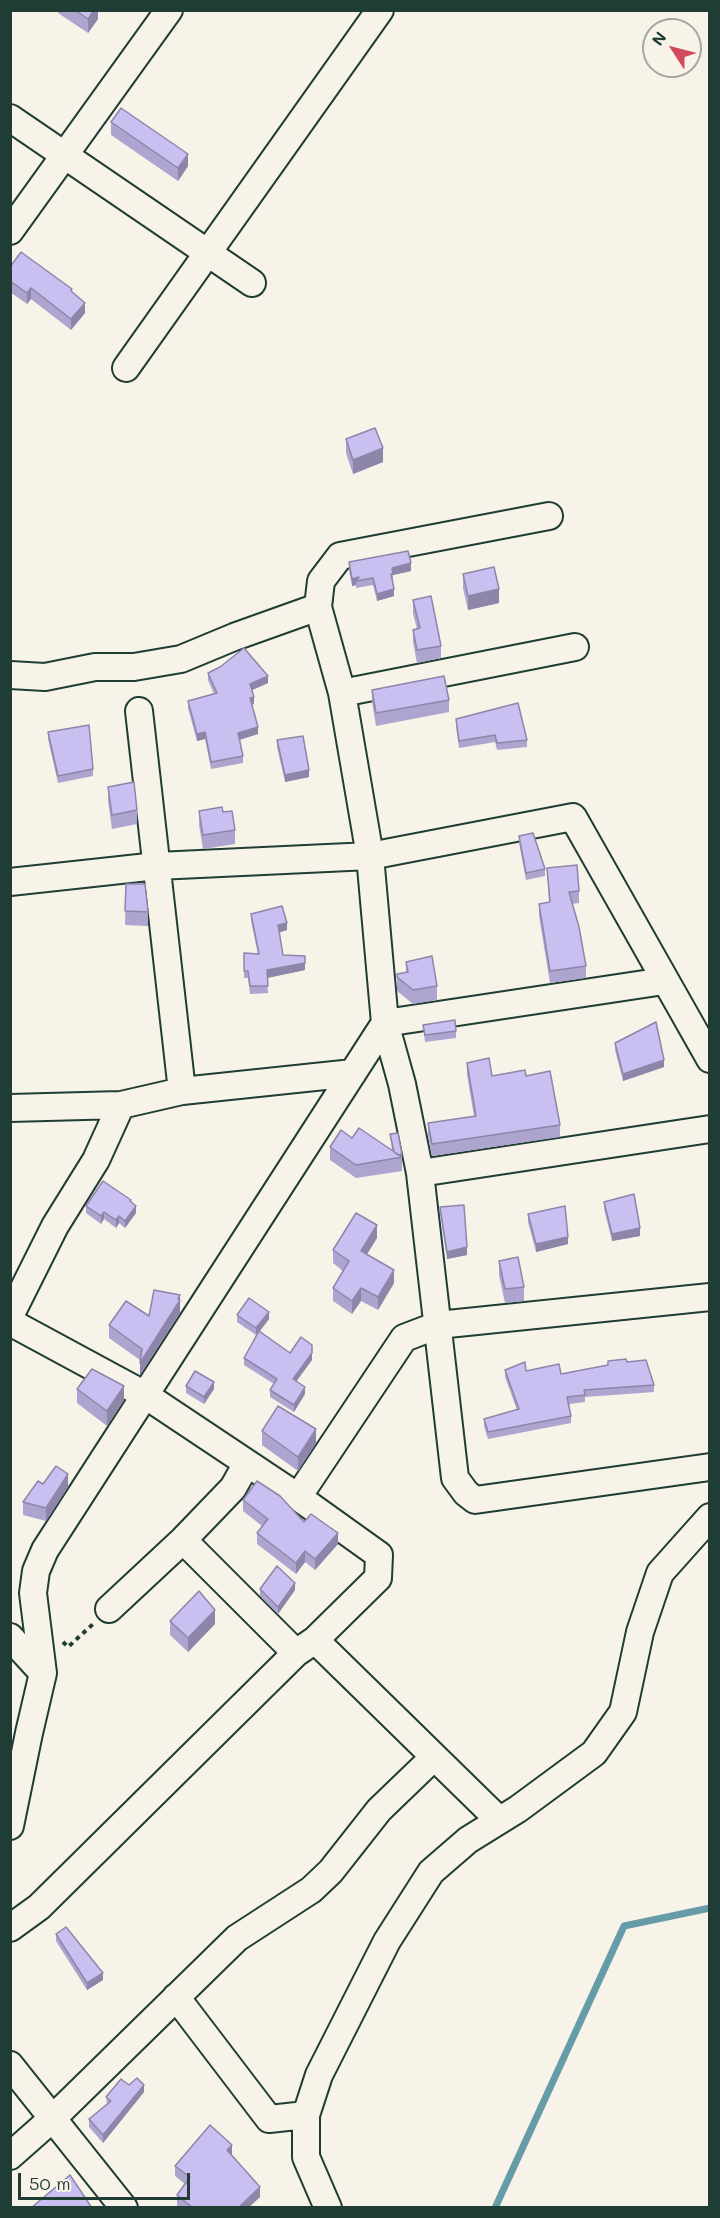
<!DOCTYPE html>
<html>
<head>
<meta charset="utf-8">
<style>
  body { margin:0 }
  #map { position:relative; width:720px; height:2218px; overflow:hidden; background:#f7f3e8; font-family:Mali,sans-serif }
  canvas { display:block }
  .frame { position:absolute; inset:0; border:12px solid #1f3d34; pointer-events:none }
  .north { position:absolute; left:642px; top:18px; width:60px; height:60px; box-sizing:border-box; background:#f7f3e8; border:2px solid #a1aaa0; border-radius:50%; rotate:306deg; font-size:16px; font-weight:700; line-height:24px; text-align:center; color:#1f3d34 }
  .north::after { content:''; display:block; margin:auto; width:21px; height:27px; background:#d1495b; clip-path:polygon(50% 0,100% 100%,50% 72%,0 100%) }
  .scale { position:absolute; left:18px; top:2173px; width:172px; height:27px; box-sizing:border-box; border:3px solid #1f3d34; border-top:0; padding-left:8px; font-size:18px; line-height:21px; white-space:nowrap; color:#1f3d34; -webkit-text-stroke:4px #f7f3e8; paint-order:stroke }
</style>
</head>
<body>
<div id="map">
<canvas width="720" height="2218"></canvas>
<div class="frame"></div>
<div class="north">N</div>
<div class="scale">50 m</div>
</div>
<script>
const ctx = document.querySelector('canvas').getContext('2d');
ctx.lineJoin = 'round';
function trace(path, color, width, dash) { ctx.strokeStyle = color; ctx.lineWidth = width; ctx.lineCap = dash ? 'butt' : 'round'; ctx.setLineDash(dash || []); ctx.stroke(path); }
function fillPath(path, color) { ctx.fillStyle = color; ctx.fill(path, 'evenodd'); }
const stream = new Path2D(`
  M495,2208L624,1926L710,1908`);
const path = new Path2D(`
  M63,1642L68,1647L93,1624`);
const minor = new Path2D(`
  M10,118L252,283
  M10,231L169,10
  M126,368L380,10
  M549,516L340,556L321,581L318,607L342,693L370,856L385,1023L402,1084L420,1173L455,1478L466,1493L475,1500L710,1467
  M10,675L45,677L95,667H134L181,659L234,637L318,607
  M342,693L575,647
  M139,711L182,1091
  M10,882L157,866L370,856L573,817L710,1059
  M10,1108L121,1105L182,1091L353,1073
  M420,1173L710,1129
  M10,1316L55,1226L96,1160L121,1105
  M10,1322L145,1395L298,1497L379,1555L378,1578L315,1640L296,1653L39,1907L10,1928
  M298,1497L404,1338L438,1325L710,1297
  M183,1540L296,1653
  M109,1609L183,1540L233,1488L247,1463
  M10,1637L43,1673
  M315,1640L499,1820
  M10,1826L29,1733L43,1673L33,1593L36,1571L45,1550L385,1023L664,981
  M176,1997L269,2119L306,2115
  M10,2065L124,2208
  M10,2156L53,2118L237,1938L311,1890L331,1871L379,1810L433,1758
  M328,2208L306,2157V2115L319,2075L387,1941L431,1872L468,1840L518,1809L594,1753L623,1712L640,1632L660,1573L710,1517`);
const wall = new Path2D(`
  M58,10H98V19L88,33L58,13Z
  M111,122L188,166L178,181L111,135Z
  M10,267L72,292L85,313L71,330L31,299L27,304L10,292Z
  M346,439L383,462L353,474L346,453Z
  M349,562L411,571L393,575V581H392L394,596L377,601L373,585L356,588V585L352,586L349,570Z
  M463,574L499,603L468,610L463,588Z
  M413,600L441,646V658L417,663L413,642V630L417,629L413,613Z
  M208,673L268,683L252,690L254,704L252,705L258,734L240,740L243,756V763L211,769L205,739L197,741L188,708V701L214,694L208,680Z
  M372,690L449,700V712L376,726L372,702Z
  M456,719L527,740V747L497,750L495,742L459,748L456,726Z
  M48,732L93,769V776L58,783L48,739Z
  M277,740L309,777L285,782L277,747Z
  M108,787L137,810V824L112,829L108,801Z
  M199,811L223,812L235,830V844L203,849L199,825Z
  M519,836L545,869V876L526,880L519,843Z
  M547,868L579,891V903L572,904L586,966V978L550,983L539,916V904L549,902Z
  M126,884L148,912V926L125,925Z
  M251,914L287,930L279,932L283,955L305,970L267,978L268,993L250,994L248,978H244V953L258,954L251,921Z
  M406,962L437,986V1000L413,1004L397,991V974L406,972Z
  M423,1025L456,1031V1038L425,1042Z
  M615,1043L664,1067L623,1081L615,1050Z
  M467,1063L492,1076H526L560,1125V1137L432,1156L428,1135V1123L474,1116L467,1075Z
  M390,1134L402,1154V1171L356,1178L330,1160V1147L352,1138L392,1151Z
  M131,1202L136,1213L125,1228L119,1223L116,1228L104,1219L101,1224L86,1213V1206Z
  M604,1202L640,1236L612,1241L604,1209Z
  M440,1207L467,1255L447,1259L440,1214Z
  M528,1214L568,1244L536,1252L528,1222Z
  M377,1238L367,1254L394,1283L378,1310L361,1301L352,1314L333,1301V1288L343,1271L333,1263V1250Z
  M499,1261L524,1287V1301L505,1303L499,1275Z
  M180,1295V1313L140,1375V1360L109,1338V1325L149,1316Z
  M237,1315L269,1319L260,1331L290,1353L312,1360L296,1381L305,1394L294,1412L270,1397V1390L274,1384L244,1365V1358L256,1335L237,1322Z
  M627,1362L654,1385V1392L585,1397V1402L569,1404L571,1416V1423L488,1439L484,1426V1419L517,1410L505,1377V1370L561,1374Z
  M186,1386L214,1389L204,1404L186,1393Z
  M77,1389L124,1400L107,1426L77,1403Z
  M262,1431L316,1443L298,1471L262,1445Z
  M43,1484L68,1487L46,1521L23,1515V1502Z
  M243,1500L304,1522L338,1544L315,1570L305,1562L296,1574L257,1544V1533L262,1526L243,1511Z
  M260,1589L295,1590L278,1614L260,1596Z
  M170,1621L215,1624L188,1652L170,1635Z
  M56,1934L103,1980L87,1990L56,1941Z
  M129,2085L144,2092L103,2143L89,2127V2119L107,2104L106,2097Z
  M232,2155L260,2197L248,2208H180L177,2205V2195L185,2184L175,2176V2166Z`);
const shadedWall = new Path2D(`
  M94,10H98V19L88,33V19Z
  M188,154V166L178,181V168Z
  M31,288V299L27,304V293Z
  M85,303V313L71,330V319Z
  M383,448V462L353,474V460Z
  M411,563V571L393,575L392,568Z
  M359,577L356,581V585L352,586V579Z
  M394,589V596L377,601V594Z
  M499,589V603L468,610V596Z
  M268,676V683L250,691V684Z
  M254,697V704L250,705V698Z
  M258,727V734L238,740V733Z
  M205,732V739L197,741V734Z
  M309,770V777L285,782V775Z
  M287,923V930L278,933V925Z
  M305,963V970L267,978V970Z
  M664,1060V1067L623,1081V1074Z
  M136,1206V1213L125,1228V1221Z
  M104,1212V1219L101,1224V1216Z
  M119,1216V1223L116,1228V1220Z
  M377,1225V1238L361,1264V1251Z
  M640,1228V1236L612,1241V1234Z
  M568,1237V1244L536,1252V1244Z
  M467,1247V1255L447,1259V1252Z
  M394,1270V1283L378,1310V1297Z
  M361,1288V1301L352,1314V1301Z
  M180,1295V1313L140,1375V1363Z
  M269,1312V1319L256,1336V1328Z
  M312,1353V1360L293,1386V1379Z
  M214,1382V1389L204,1404V1397Z
  M124,1386V1400L107,1426V1411Z
  M305,1387V1394L294,1412V1405Z
  M316,1429V1443L298,1471V1457Z
  M68,1474V1487L46,1521V1508Z
  M338,1533V1544L315,1570V1559Z
  M305,1551V1562L296,1574V1563Z
  M295,1583V1590L278,1614V1607Z
  M215,1610V1624L188,1652V1638Z
  M103,1973V1980L87,1990V1983Z
  M144,2085V2092L103,2143V2135Z
  M232,2145V2155L227,2160V2150Z
  M260,2187V2197L248,2208H238Z`);
const building = new Path2D(`
  M75,10H94L88,19Z
  M121,108L188,154L178,168L111,122Z
  M21,252L72,289L71,291L85,303L71,319L31,288L27,293L10,281V267Z
  M375,428L383,448L353,460L346,439Z
  M408,551L411,563L392,568L393,574H391L394,589L377,594L373,578L356,581L359,577L352,579L349,562Z
  M494,567L499,589L468,596L463,574Z
  M431,596L441,646L417,650L413,630L420,628L413,600Z
  M244,648L268,676L250,684L254,697L250,698L258,727L238,733L243,756L211,762L205,732L197,734L188,701L217,693L208,673L220,667Z
  M444,676L449,700L376,713L372,690Z
  M518,703L527,740L497,743L495,735L459,741L456,719Z
  M89,725L93,769L58,776L48,732Z
  M303,736L309,770L285,775L277,740Z
  M134,782L137,810L112,815L108,787Z
  M222,807L223,812L232,811L235,830L203,835L199,811Z
  M533,833L545,869L526,873L519,836Z
  M577,865L579,891L569,892L579,927L586,966L550,971L539,904L550,902L547,868Z
  M126,884H145L148,912L125,911Z
  M282,906L287,923L278,925L283,955L305,956V963L267,970L268,986H250L248,971H244V953L259,954L251,914Z
  M432,956L437,986L413,990L397,977V974L408,972L406,962Z
  M455,1020L456,1031L425,1035L423,1025Z
  M656,1022L664,1060L623,1074L615,1043Z
  M489,1058L492,1076L525,1070L526,1076L550,1071L560,1125L432,1144L428,1123L476,1116L467,1063Z
  M359,1128L402,1157L356,1165L330,1147L341,1130L352,1138Z
  M398,1133L402,1154L398,1155L394,1152L390,1134Z
  M103,1181L131,1200L130,1201L136,1206L125,1221L119,1216L116,1220L104,1212L101,1216L86,1206Z
  M634,1194L640,1228L612,1234L604,1202Z
  M464,1205L467,1247L447,1252L440,1207Z
  M565,1206L568,1237L536,1244L528,1214Z
  M356,1213L377,1225L361,1251L394,1270L378,1297L361,1288L352,1301L333,1288L349,1261L333,1250Z
  M518,1257L524,1287L505,1289L499,1261Z
  M154,1290L180,1295L178,1299L180,1300L140,1363L142,1349L109,1325L126,1301L149,1316Z
  M249,1298L269,1312L256,1328L237,1315Z
  M259,1331L290,1353L301,1337L312,1345V1353L293,1379L305,1387L294,1405L270,1390L277,1379L244,1358Z
  M626,1359L627,1362L646,1360L654,1385L584,1390L585,1395L567,1397L571,1416L488,1432L484,1419L519,1409L505,1370L525,1362L526,1371L559,1364L561,1374L608,1365V1361Z
  M92,1369L124,1386L107,1411L77,1389Z
  M195,1371L214,1382L204,1397L186,1386Z
  M278,1406L316,1429L298,1457L262,1431Z
  M56,1466L68,1474L46,1508L23,1502L38,1481L43,1484Z
  M257,1481L280,1496L304,1522L311,1514L338,1533L315,1559L305,1551L296,1563L257,1533L268,1519L243,1500Z
  M277,1566L295,1583L278,1607L260,1589Z
  M199,1591L215,1610L188,1638L170,1621Z
  M66,1927L103,1973L87,1983L56,1934Z
  M137,2078L144,2085L103,2135L89,2119L111,2101L106,2097L121,2079L129,2085Z
  M210,2125L232,2145L227,2150L260,2187L238,2208H193L177,2195L190,2177L175,2166Z
  M70,2175L92,2208H31Z`);
trace(stream, '#659ca8', 7);
trace(minor, '#1f3d34', 30);
trace(path, '#1f3d34', 4, [4.5, 4.5]);
trace(minor, '#f7f3e8', 26);
fillPath(wall, '#ada4cf');
fillPath(shadedWall, '#8d86a9');
fillPath(building, '#c9bff1');
trace(building, '#8d86a9', 1.5);
</script>
</body>
</html>
